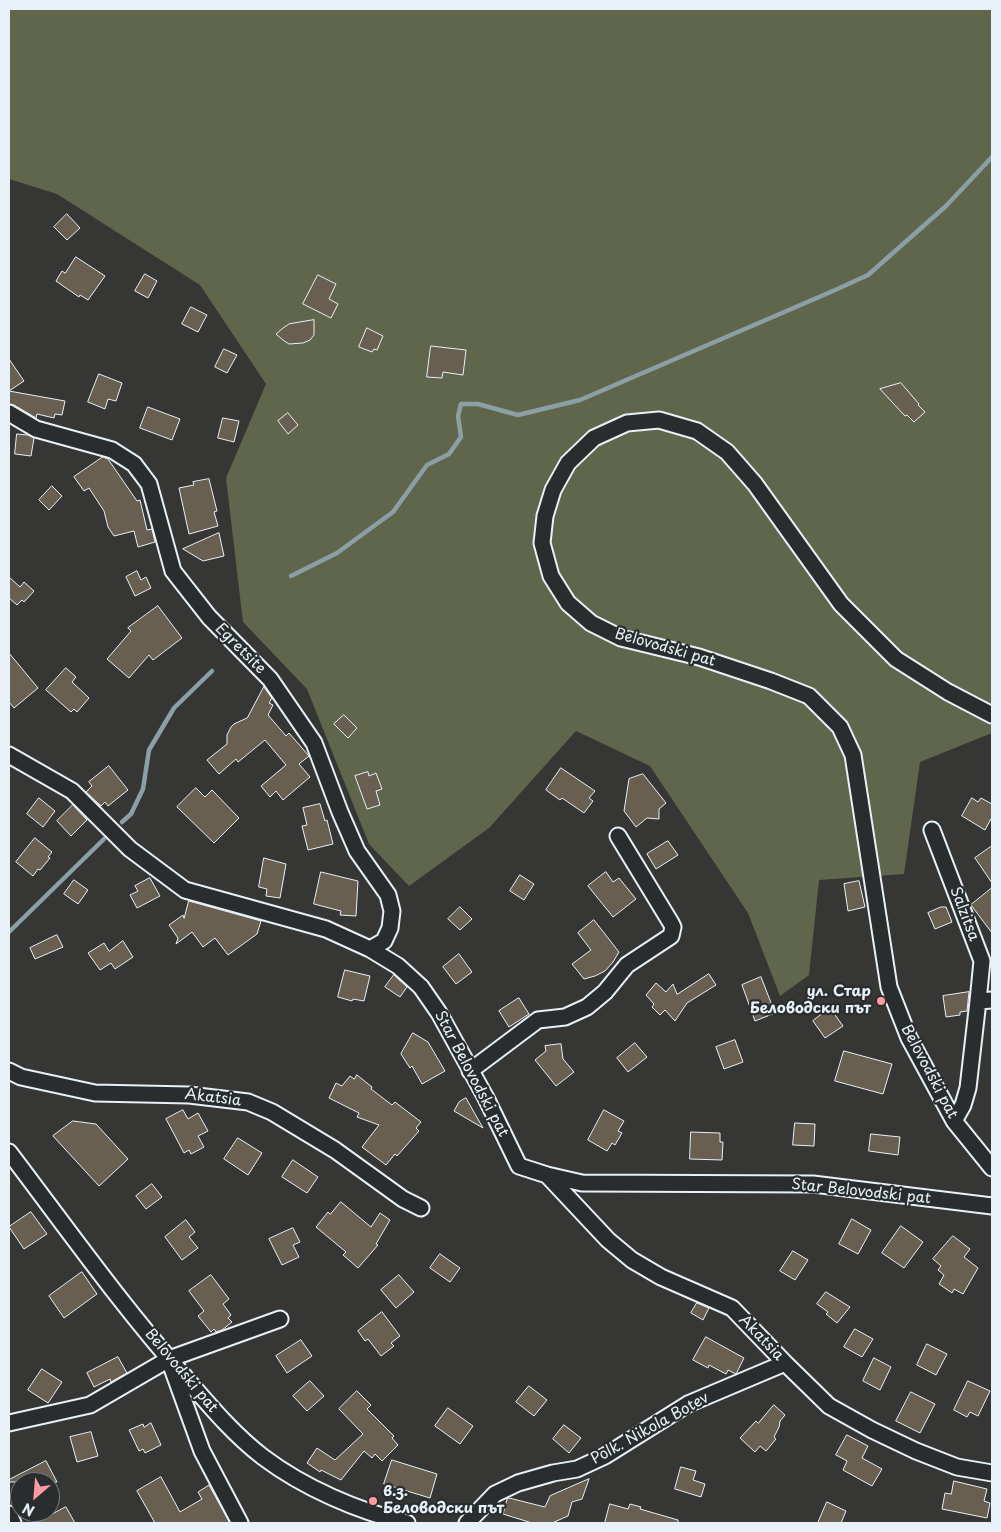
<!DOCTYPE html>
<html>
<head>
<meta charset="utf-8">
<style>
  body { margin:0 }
  #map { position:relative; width:1001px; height:1532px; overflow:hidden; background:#363735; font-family:"Playpen Sans",sans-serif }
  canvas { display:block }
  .frame { position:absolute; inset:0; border:10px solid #e8f1f8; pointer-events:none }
  .north { position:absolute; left:10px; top:1472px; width:50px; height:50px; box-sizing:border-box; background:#2a2d2e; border:1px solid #767b7f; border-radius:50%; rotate:207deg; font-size:14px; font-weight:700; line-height:20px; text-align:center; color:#e8f1f8 }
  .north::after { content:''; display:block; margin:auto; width:18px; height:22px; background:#ff9aa2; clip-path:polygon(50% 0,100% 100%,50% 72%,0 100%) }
</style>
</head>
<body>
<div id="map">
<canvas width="1001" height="1532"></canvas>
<div class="frame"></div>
<div class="north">N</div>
</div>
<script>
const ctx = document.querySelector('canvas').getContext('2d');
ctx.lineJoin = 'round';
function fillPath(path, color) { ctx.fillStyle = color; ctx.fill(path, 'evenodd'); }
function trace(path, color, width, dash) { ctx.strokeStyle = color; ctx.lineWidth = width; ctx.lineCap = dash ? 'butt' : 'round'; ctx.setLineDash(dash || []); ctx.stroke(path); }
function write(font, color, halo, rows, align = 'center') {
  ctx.font = font + ' "Playpen Sans",sans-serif'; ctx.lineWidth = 4.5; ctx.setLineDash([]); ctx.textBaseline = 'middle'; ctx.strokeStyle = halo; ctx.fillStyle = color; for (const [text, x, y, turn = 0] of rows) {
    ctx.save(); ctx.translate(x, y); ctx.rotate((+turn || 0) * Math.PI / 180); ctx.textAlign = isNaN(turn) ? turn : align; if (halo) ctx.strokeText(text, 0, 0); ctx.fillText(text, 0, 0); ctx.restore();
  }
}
const green = new Path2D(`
  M9,9H992V733L920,762L904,874L819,880L809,975L780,996L748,913L650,766L576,731L489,828L409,886L369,844L307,689L243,622L226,478L266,384L200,285L57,194L9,179Z`);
const stream = new Path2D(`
  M291,576L337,553L393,512L427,465L449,454L461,437L458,416L461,404H478L518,415L580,400L833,291L868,275L946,206L992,157
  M122,822L131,814L143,789L149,750L174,708L212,671
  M9,932L104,839`);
const building = new Path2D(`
  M67,214L80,228L67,240L54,227Z
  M76,257L105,276L88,300L80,295L79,297L56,281L62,271L65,273Z
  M145,274L157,281L148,298L135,291Z
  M318,275L336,284L329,299L338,304L331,318L303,304Z
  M191,307L207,315L198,332L182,324Z
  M314,320V335L310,340L303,343L289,344L283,340L276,334L283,328L289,324Z
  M367,328L383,336L377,350L374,349L372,352L359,347Z
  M431,346L466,350L463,375L443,372L442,378L427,377Z
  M224,349L237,355L227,373L215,367Z
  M9,359L24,381L9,391Z
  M99,374L122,383L116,401L108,399L105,409L88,402Z
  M901,383L919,404L918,405L925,412L914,422L907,415L905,416L880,389Z
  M9,391L65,401L62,415L55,414L54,418L37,414L36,418L14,405L9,404Z
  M148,407L180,419L172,440L140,428Z
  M288,413L298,425L288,434L278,421Z
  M223,418L239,421L234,442L218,438Z
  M17,434L28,435L34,438L31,456L15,454Z
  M103,457L108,459L137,501L140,500L147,530L152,529L155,542L138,547L134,531L114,536L108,527L104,511L89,488L84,491L74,477Z
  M209,479L217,511L214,512L218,526L189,534L179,488L194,485L193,482Z
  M52,486L62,496L49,510L39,500Z
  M219,533L224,556L203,561L183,549Z
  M137,571L141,580L146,577L151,588L135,596L126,577Z
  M9,577L20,587L24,582L34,591L24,602L22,600L17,605L9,598Z
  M158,606L182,638L153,660L149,655L129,678L107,659L131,631L128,628Z
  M9,653L38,688L14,708L9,702Z
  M66,668L76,677L72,682L89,698L77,712L74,709L71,712L46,690Z
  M264,687L272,698L269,703L273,705L268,715L286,736L289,733L309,756L299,764L310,777L283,800L276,791L270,797L261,786L286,765L265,740L238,762L236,759L219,774L207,760L227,744V735L231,727L234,724L247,718Z
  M344,715L357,728L348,738L334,724Z
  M109,766L128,790L108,806L105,802L101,806L86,792L92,786L89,782Z
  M561,768L595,791L589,798L593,801L584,813L562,798L560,800L546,790Z
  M368,772L369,776L376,773L382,789L376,791L380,805L367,809L355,776Z
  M643,774L666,803L659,809V819L647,818L636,827L624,811L629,779Z
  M196,788L205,797L212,790L239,818L214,843L177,807Z
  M39,798L55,811L43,827L27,814Z
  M972,798L978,802L981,798L992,804V817L985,830L962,816Z
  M320,804L325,821L327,820L333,844L308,850L302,826L307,825L303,808Z
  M73,805L87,820L71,836L57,821Z
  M35,838L52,852L48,857L50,858L40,870L38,869L33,876L16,862Z
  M668,841L678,855L656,869L647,854Z
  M992,846V883L975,858Z
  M264,858L286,864L280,898L266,896L267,889L259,887Z
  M321,872L358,881L356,916L340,915L341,911L314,904Z
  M606,872L613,882L619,878L636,899L613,917L588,886Z
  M520,875L534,884L524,900L510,891Z
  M150,878L160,896L137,908L130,895L138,891L135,886Z
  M74,880L88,890L78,904L64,894Z
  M859,881L865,907L848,911L844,884Z
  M992,888V933L971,905Z
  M189,901L261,921L257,934L228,955L215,938L203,947L192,932L176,944L178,938L169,925L183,915L184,918Z
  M460,907L472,919L460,930L448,919Z
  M941,907H946L952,922L935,929L928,913Z
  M594,920L619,952L613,962L605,971L595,976L584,979L572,964L591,950L578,933Z
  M57,935L63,947L35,959L30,948Z
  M123,941L133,957L115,969L111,963L100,970L88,953L104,943L109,951Z
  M459,954L472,972L456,984L443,967Z
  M345,970L370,976L364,1001L353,999L352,1001L338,997Z
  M709,974L716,985L687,1003L675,1021L665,1010L660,1015L652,1007L654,1004L646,995L656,983L666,992L673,984L677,994Z
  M394,975L407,987L400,997L385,987Z
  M761,977L775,1013L755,1021L742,985Z
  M969,992L967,1011L960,1012V1015L946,1017L943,996Z
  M519,998L529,1014L509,1027L499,1011Z
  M830,1008L843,1026L825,1038L813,1021Z
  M413,1033L428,1042L445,1071L422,1084L412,1066L410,1068L401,1054Z
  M735,1040L743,1062L724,1069L716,1047Z
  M635,1043L647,1057L628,1072L617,1058Z
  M561,1044L563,1059L574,1072L556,1086L535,1060L546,1051L545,1046Z
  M844,1051L892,1064L883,1094L835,1081Z
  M357,1075L372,1087L371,1089L392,1105L395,1102L421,1122L416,1128L419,1131L397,1156L395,1154L386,1165L362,1147L379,1125L357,1117L359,1113L329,1098L336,1083L342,1086L350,1076L354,1079Z
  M466,1098L483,1128L454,1111L459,1102Z
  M183,1110L188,1119L198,1113L208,1131L198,1136L204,1147L191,1154L189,1150L184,1153L166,1119Z
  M604,1110L624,1121L618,1131L622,1133L615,1145L612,1143L607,1151L588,1140Z
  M73,1121L96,1124L128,1159L99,1186L53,1136Z
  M795,1123L815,1124L814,1146L793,1145Z
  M691,1132L720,1133V1142H723L722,1160L690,1159Z
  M871,1134L900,1137L898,1155L869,1151Z
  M238,1138L262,1153L248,1175L224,1159Z
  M293,1160L318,1177L307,1193L282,1177Z
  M152,1184L162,1197L146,1209L136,1196Z
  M341,1202L371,1227L380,1213L390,1220L376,1244L378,1245L358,1268L343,1255L346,1252L316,1227L328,1212L330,1214Z
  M31,1212L47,1234L24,1249L9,1227Z
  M852,1219L871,1230L858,1254L839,1244Z
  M186,1220L195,1232L189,1237L198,1248L182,1260L165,1237Z
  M901,1226L923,1242L904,1268L882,1253Z
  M293,1228L300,1242L293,1245L299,1257L282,1265L269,1239Z
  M953,1236L970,1249L964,1257L978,1268L963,1294L954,1289L952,1293L939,1284L944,1275L938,1270L941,1266L933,1259Z
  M793,1251L808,1260L795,1280L780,1271Z
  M440,1254L460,1268L450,1282L430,1268Z
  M82,1272L97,1294L64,1318L49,1296Z
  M211,1275L229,1299L223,1304L231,1315L228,1318L232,1322L222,1330L216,1332L214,1329L211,1332L198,1316L204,1311L189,1291Z
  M399,1275L414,1292L396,1308L381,1290Z
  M826,1292L850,1307L837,1323L826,1314L828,1312L817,1304Z
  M697,1303L709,1308L703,1320L691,1313Z
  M382,1312L400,1336L391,1343L394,1346L381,1356L368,1339L365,1341L358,1331Z
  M855,1329L873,1339L862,1357L844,1347Z
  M706,1337L744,1358L736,1374L728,1370L726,1374L709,1365L708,1368L693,1360Z
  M301,1340L312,1356L287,1373L276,1356Z
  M927,1344L947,1354L936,1375L917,1365Z
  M118,1357L127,1373L111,1382L110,1379L94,1387L87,1373Z
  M874,1358L891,1367L880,1390L863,1381Z
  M42,1369L62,1382L48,1403L28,1390Z
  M310,1381L324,1396L307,1411L293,1396Z
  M968,1381L990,1391L978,1416L970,1412L967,1417L954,1410Z
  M529,1386L547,1400L534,1416L516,1402Z
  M357,1391L371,1405L367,1409L394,1436L392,1438L398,1445L382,1461L375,1454L372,1458L364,1451L341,1480L321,1470L320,1472L307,1463L317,1448L335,1460L363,1434L339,1409Z
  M911,1392L935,1404L920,1433L896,1421Z
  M774,1405L785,1415L780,1421L779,1427L774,1437L776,1439L766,1451L760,1446L755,1452L740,1438L756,1421L758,1423Z
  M448,1408L473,1426L460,1444L435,1426Z
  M151,1423L161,1445L145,1453L143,1449L139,1451L129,1430L143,1424L144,1427Z
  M564,1425L581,1438L569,1453L553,1439Z
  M91,1432L98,1456L77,1462L70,1437Z
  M847,1435L868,1446L862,1458L882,1469L872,1486L843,1470L847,1461L836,1455Z
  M392,1460L437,1474L430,1498L384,1484Z
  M46,1461L57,1482H9V1480Z
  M681,1467L696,1471L693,1480L705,1484L701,1497L675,1489Z
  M161,1477L180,1512L202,1499L198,1492L209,1485L230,1523H155L137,1491Z
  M589,1479L582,1499L572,1502L568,1516L552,1523H532L503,1514L507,1499L509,1498L545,1507L550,1496Z
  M954,1481L987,1489L984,1501L990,1503L987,1518L942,1509L945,1493L951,1494Z
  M827,1502L846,1511L841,1523H818Z
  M610,1504L628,1509L630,1504L641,1507L640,1509L678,1520V1523H605Z
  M66,1507L75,1523H36Z`);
const minor = new Path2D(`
  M9,413L36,429L112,450L134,464L149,484L173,571L209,617L270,679L314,743L340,812L357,851L388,895L392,911L390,928L384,941L370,949
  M992,715L948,692L896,659L841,604L755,484L727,452L697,431L659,420L627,423L594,438L568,463L553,490L545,516L542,543L551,576L568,603L591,623L621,638L699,657L771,681L809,696L840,727L853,755L889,987L909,1038L954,1121L992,1168
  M9,755L72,791L130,849L185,890L326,929L370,949L398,966L421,987L439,1013L486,1098L519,1166L547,1175L582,1183L813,1184L992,1206
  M932,830L982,961L978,1001
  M9,1071L21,1077L95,1093L189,1095L248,1102L272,1112L335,1150L403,1199L421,1208
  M470,1071L538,1020L565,1017L587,1007L605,992L627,965L671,936L673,927L671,923L618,836
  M954,1121L963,1105L968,1088L978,1001L992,1000
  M9,1152C66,1227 121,1305 184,1376C209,1405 233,1434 263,1457C304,1488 358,1511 407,1523
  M547,1175L608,1240L632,1260L661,1277L732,1308L785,1363L829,1406L872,1430L916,1451L957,1467L992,1473
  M172,1368L202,1451L240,1523
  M9,1423L90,1405L169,1359L280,1319
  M9,1514L13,1523
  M467,1523L495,1494L518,1483L553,1473L577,1469L605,1456L688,1404L785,1363`);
const markers = [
  [881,1001,5,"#ff9aa2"],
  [373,1501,5,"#ff9aa2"]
];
const streetNames = [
  ["Belovodski pat",665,648,16],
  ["Egretsite",240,649,45],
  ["Salzitsa",964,914,69],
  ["Belovodski pat",929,1072,62],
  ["Star Belovodski pat",471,1074,62],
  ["Akatsia",213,1098,7],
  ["Star Belovodski pat",861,1192,6],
  ["Akatsia",761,1338,46],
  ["Belovodski pat",181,1371,50],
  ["Polk. Nikola Botev",650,1429,-29]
];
const poiNames = [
  ["ул. Стар",871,992],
  ["Беловодски път",871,1009],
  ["в.з.",383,1492,"left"],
  ["Беловодски път",383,1509,"left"]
];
fillPath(green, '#60664c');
trace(stream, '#8a9fa6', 4.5);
fillPath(building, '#685f50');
trace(building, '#e8f1f8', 1);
trace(minor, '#e8f1f8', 19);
trace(minor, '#2a2d2e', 15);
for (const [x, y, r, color] of markers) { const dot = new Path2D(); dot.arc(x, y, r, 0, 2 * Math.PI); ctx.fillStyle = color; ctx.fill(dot); trace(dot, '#2a2d2e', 2); }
write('15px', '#e8f1f8', '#2a2d2e', streetNames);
write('bold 15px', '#e8f1f8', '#2a2d2e', poiNames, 'right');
</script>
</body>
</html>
